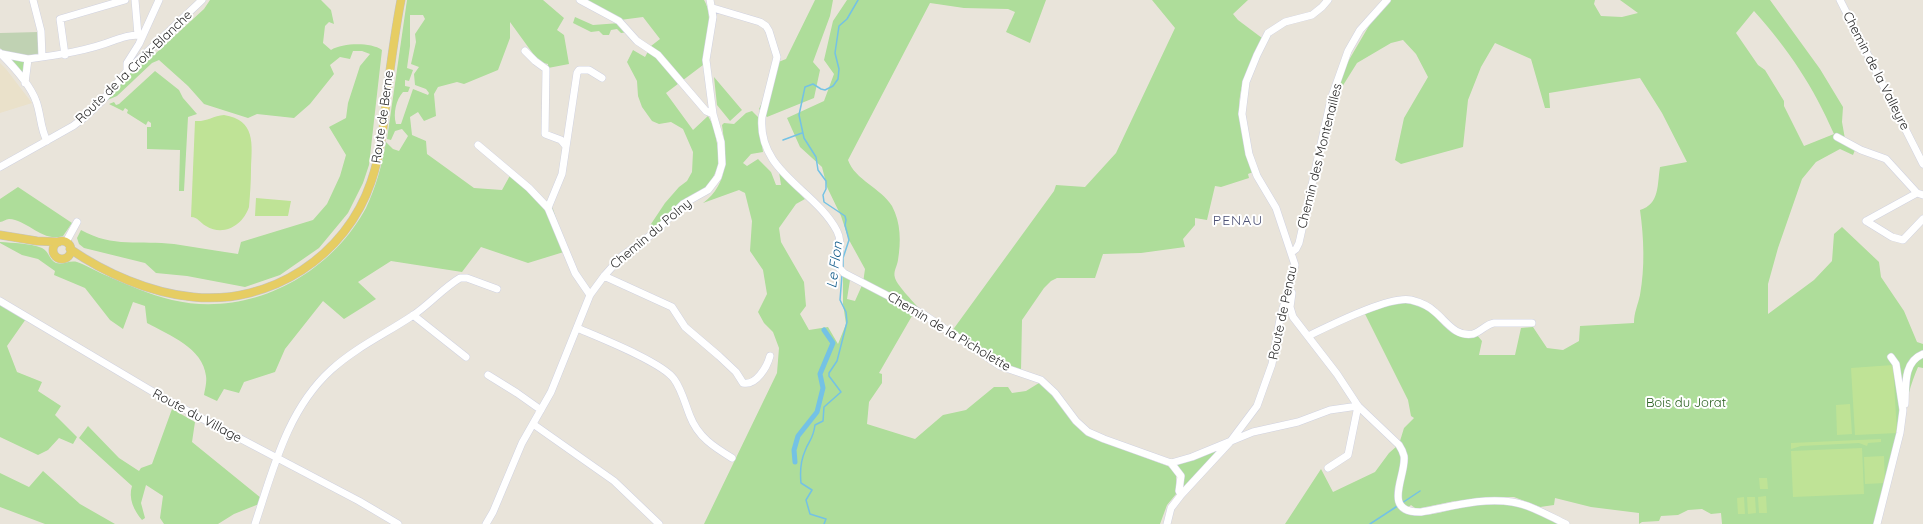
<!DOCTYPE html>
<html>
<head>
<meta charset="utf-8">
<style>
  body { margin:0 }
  canvas { display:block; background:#e9e4da }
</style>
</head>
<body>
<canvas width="1923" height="524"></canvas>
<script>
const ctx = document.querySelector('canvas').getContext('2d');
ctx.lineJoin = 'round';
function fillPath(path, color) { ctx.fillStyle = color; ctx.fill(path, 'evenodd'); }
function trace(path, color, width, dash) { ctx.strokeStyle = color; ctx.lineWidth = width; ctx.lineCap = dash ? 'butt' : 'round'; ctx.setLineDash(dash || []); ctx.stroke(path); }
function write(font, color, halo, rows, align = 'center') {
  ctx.font = font + ' Quicksand,sans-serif'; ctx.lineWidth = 4; ctx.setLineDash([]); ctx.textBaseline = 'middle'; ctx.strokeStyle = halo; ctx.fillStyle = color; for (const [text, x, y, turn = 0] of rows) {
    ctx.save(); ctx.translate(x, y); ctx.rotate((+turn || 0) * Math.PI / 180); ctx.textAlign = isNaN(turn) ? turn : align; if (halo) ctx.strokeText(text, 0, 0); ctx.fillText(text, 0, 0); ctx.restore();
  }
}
const education = new Path2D(`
  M0,63L6,69L32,103L0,113Z`);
const green = new Path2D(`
  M210,0H321L331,10L334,24L329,22L325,26L323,43L331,50C343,43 370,42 382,50L369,165L363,183L348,213L319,248L280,275L245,287L187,276L156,273L145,263L84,248L79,244L77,238L81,230C113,248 140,240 174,244C195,247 216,251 238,254L241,242L313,220L327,204L340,176L346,155L329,127L346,118L348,103L360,66L370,54L362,51H353L350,59L340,57L330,65L334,74L310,104L294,118L257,114L248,118L204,104L188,86L159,60L152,63L117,96L105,101L134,69L154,51L155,54L204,9Z
  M407,0H543L564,18L557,30L564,35L569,64L548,68V64L539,62L510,22V38L498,70L464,84L457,82L438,87L434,94L436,116L424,121L418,112L410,117L412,135L426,141L427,154L474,188L502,190L513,170L553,209L567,251L528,263L481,247L462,272L391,261L358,282L376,299L344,319L323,301L285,349L275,372L244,382L239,393L224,389L217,401L204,395C205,389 207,382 206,376C203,348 169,335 147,323L145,306L133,302L123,329L110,320L85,288L54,275L55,271L38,259L22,255L0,243V242C13,243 29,243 42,248C49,251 49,260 56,263C63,265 70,260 77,262C86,265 96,271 105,275C126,284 150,295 172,300C249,318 329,276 366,208C376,187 382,165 386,142L393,149L399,151L408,136L402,129L395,131L391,140L387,139ZM410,15H423L425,19L415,34L416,42L411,64L419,67L414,74L415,85L426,89L429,93L428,95L413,89L401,124H396C393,113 396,100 403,92H408L410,87L405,86V80L409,81L413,70L407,68L410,46Z
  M586,0H704C715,18 705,44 703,65L666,93L693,130L708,116L714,127L719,155L718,167L710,184L652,230L649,227L665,203L679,187L687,181L692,172L693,152L683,129L671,122L659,124L652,121L642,107L638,96L637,81L627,62L633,50L645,57L651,46L660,39L643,17L620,20Z
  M815,0H833L830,16L813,62L820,70L814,98L767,117L759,109L771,82L776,63L786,59Z
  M847,0H1046L1030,43L1006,32L1015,12L1008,9L964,8L930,3L848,160C855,180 881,188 892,206C901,223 901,242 898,260C897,267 893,271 895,278C898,287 915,303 922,312L916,309L879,373L882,374V383L869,402L867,424L915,439L943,415L966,410L994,387H1008L1012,393L1026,391L1039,383L1047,388L1072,421L1093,438L1168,466L1176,474V494L1167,505L1160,524H704L777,373L779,348L773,332L764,323L758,312L767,294L763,270L750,251L752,221L745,193L739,190L703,203C730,183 726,155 722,125L724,123L734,124L746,113L752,111L758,117L763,152L751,154L743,163L747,166L758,159L771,172L776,185H781L779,172L805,199L796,204L779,228L781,242L804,282L806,306L800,314L809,330L828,327L838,344L846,324L843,304V276L850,280L847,299L855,301L863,283L865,269L849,240L841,216L827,187L822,167L800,147L787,118L824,101L834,74L824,60L833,21Z
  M1152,0H1248L1233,14L1238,20L1262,38C1254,56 1243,76 1240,96C1236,121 1247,148 1253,172L1248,174L1249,178L1221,187L1215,186L1207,220L1195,218V225L1183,239L1185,247L1141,253L1103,254L1095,278H1057L1051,281L1044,288L1022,320L1021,371L1014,370L952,331L1054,191L1056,185L1085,187L1116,153L1175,28Z
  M1391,0H1595L1594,4L1601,16L1622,17L1638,13L1620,0H1770L1820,69L1843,107L1842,122L1845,139L1855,150L1853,155L1840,149L1816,162L1802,179L1778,248L1768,284V314L1814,280L1832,261L1834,234L1842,227L1879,262L1881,277L1904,311L1917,342L1923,344V368L1918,367C1911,383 1905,403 1905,420L1879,524H1722L1721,513L1711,514L1702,509L1688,510L1678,515L1661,516L1659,521L1642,522L1639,524V513L1591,507L1555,498L1554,505L1540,507L1514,497H1498L1499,501L1513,502L1566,524H1285L1321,469L1333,492L1375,472L1389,453L1397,446L1402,460L1397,484L1405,450L1400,441L1404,428L1414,418L1411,416L1408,400L1365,314L1393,303L1408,302L1429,310L1435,314L1443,325L1455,333L1477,335L1482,341L1479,355H1515L1521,328L1533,327L1547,348L1563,350L1579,341L1580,326L1634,323C1634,312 1638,305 1640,295C1645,267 1644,239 1640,210C1660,204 1657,185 1660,167L1687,162L1662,113L1640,78L1549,93L1550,108H1545L1531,59L1495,43L1481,67L1468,100L1463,147L1401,164L1395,160L1404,118L1428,77L1416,54L1403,40L1391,43L1357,63L1342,87H1338L1346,65L1370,24ZM1754,11C1789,50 1813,86 1834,134L1804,146L1784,106V101L1765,70L1758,65L1736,33ZM1455,501L1457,508C1439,513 1421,519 1404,511L1411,505L1415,508H1421Z
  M575,17L593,25L620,23L629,32L621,33L617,29L611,30L609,35H603L599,31L591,32L573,23Z
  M7,56L25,61V76Z
  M155,71L179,90L183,98L197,114L188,117L184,191H179L180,150L147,149V127H151V123L148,121L146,125L127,113L128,110L125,108L123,111L109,104L114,102L116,105L119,104Z
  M714,77L742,110L730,121L717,105Z
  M18,187L72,223L63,236C43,243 28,220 9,219C6,219 3,222 0,222V199Z
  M0,301L28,316L7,346L17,372L42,382L38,391L61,406L55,415L77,437L73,444L59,438L48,450L38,455L0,437Z
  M172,409L195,422L192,442L261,498L259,504L234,514L218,524H164L160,518L163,496L146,485L141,503L145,518L142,520C134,511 128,498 132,486L79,438L88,426L119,458L139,471L141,468L152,464Z
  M1220,450L1183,489C1185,479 1184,472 1177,465Z
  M43,471L80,504L115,524H45L0,507V473L29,487Z`);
const cemetery = new Path2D(`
  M39,32V55L28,56L2,51L0,48V33Z`);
const pitch = new Path2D(`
  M224,115C256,120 252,144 251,169C251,182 250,195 249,207C243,225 224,237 206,226C200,223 198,217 191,217L195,121C206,122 213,116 224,115Z
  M256,198L291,201L288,216H255Z
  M1893,365L1897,433L1855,435L1851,368Z
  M1850,404L1852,434L1837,435L1836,405Z
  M1881,439V442L1868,443L1867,446L1859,443L1801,446L1791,449V443Z
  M1862,448L1864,494L1793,497L1791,451Z
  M1884,456L1885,483L1865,484L1864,457Z
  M1759,478H1767L1768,489H1760Z
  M1766,496L1767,513H1759L1758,497Z
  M1744,497L1745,514H1738L1737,498Z
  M1747,497H1755L1756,513L1748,514Z`);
const stream = new Path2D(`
  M783,140L802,133
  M843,267V258L849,240L845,225L846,220L845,216L824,202L823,195L826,189V181L818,170L816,157L804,138L799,115L805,87L813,84L821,89L825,90L833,86L838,79L839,69L835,53L839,26L847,19L858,0
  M1402,503L1420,491
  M824,524L826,519L810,514L806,500L812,490L801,483C800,473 801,460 805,451C809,440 813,440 815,425L823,421L824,407L841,392L829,376V373L837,361L847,322L846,312L840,300L842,275
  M1370,524L1399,505`);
const canal = new Path2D(`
  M795,462L794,450L798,436L817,412L823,388L820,374L833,343L824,330`);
const minor = new Path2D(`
  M33,0L41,31L42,57
  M135,0L138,35
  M580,0L619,21L637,41L658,55L706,111L713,114
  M1840,0L1923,164
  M713,8L760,22L766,26L769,31L777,57L762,117C757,172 815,189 837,231C843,242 838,256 839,268L844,273L923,314L1000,366L1041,380L1055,393L1076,421L1088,432L1104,439L1171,463L1181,476L1179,491L1181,495
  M525,51L535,61L546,69L545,134L561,140L565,145
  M0,53C13,66 30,84 36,101C41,114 40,128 47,141
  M2,54L28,59
  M65,55L60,19L125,0
  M127,71V63L139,44L159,0
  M25,83L28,59C58,55 87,51 115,40C124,37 133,34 142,36
  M1837,137L1861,150L1886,159L1917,193
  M478,145L529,188L548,208L575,273L590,295
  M0,167L73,126L85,117L102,101L127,71L202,0
  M548,208L562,174L577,73L579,70H589L602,78
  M1866,221L1892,237L1903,240L1923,219
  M1866,221L1917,193L1923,195
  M66,242L77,222
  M1292,252L1296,249L1299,243L1331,99L1348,51L1360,30L1387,0
  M604,276L672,307L685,327L719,356L736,372L743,383C756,386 767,367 770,356
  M1292,293L1290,307L1293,317L1337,374L1358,406L1399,445C1401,448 1403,452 1404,456C1407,475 1380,513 1421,512C1450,507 1482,497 1512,502C1531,505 1549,516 1566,524
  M0,301L165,399L359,501L398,524
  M413,315L466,357
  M577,328C598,337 662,362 674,379C682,390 685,404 690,416C698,437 714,447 732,458
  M1308,336C1329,326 1390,295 1411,300C1419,302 1429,306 1435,312C1447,322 1455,337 1473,334C1481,332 1486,324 1494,323H1532
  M488,375L517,393L541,410
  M1905,404C1906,386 1903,362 1923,354
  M533,424L614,481L659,524
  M1171,463L1192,457L1253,432L1298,422L1330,410L1358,406
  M1328,468L1348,455L1358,406
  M255,524C273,470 287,410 331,370C355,348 385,334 412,316C429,305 443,288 460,278H467L497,289
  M486,524L493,512L522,443L551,392L590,295L604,276L622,256L655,232L683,204L708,190L718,177L722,164L721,142L713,114L706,60L713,17L710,0
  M1167,524L1171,508L1181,495L1230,442L1257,406L1272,364L1280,319L1295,265L1276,208L1257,176L1249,154L1242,114L1246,82L1257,55L1268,33L1285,22L1312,15L1322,7L1328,0
  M1877,524L1900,433L1903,410L1896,364L1891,357`);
const major = new Path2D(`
  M0,235L37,241L59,242
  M53 250a9 9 0 1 1 18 0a9 9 0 1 1-18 0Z
  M70,249C105,273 150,293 193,297C271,305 346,256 371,182C381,153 384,123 387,93C391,62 395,31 401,0`);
const streetNames = [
  ["Route de la Croix-Blanche",134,67,-44],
  ["Chemin de la Valleyre",1876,71,63],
  ["Route de Berne",383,117,-82],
  ["Chemin des Montenailles",1320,156,-76],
  ["Chemin du Polny",651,234,-40],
  ["Route de Penau",1283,313,-78],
  ["Chemin de la Picholette",949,332,31],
  ["Route du Village",197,416,28]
];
const parkNames = [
  ["Bois du Jorat",1686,403]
];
const neighbourhoodNames = [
  ["PENAU",1238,221]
];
const waterNames = [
  ["Le Flon",835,265,-82]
];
fillPath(education, '#eae1ca');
fillPath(green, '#aedd9a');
fillPath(cemetery, '#c0d2b3');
fillPath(pitch, '#bfe396');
trace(stream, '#74c2e5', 1.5);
trace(canal, '#74c2e5', 5);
trace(minor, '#d0d2e0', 8);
trace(major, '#c3c3c3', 9);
trace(minor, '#fff', 7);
trace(major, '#e6cd63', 8);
write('13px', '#282828', '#fff', streetNames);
write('13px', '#285f1e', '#fff', parkNames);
ctx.letterSpacing = '1px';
write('14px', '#4c5175', '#fff', neighbourhoodNames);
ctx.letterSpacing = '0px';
write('italic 14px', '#165f8d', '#fff', waterNames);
</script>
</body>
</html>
